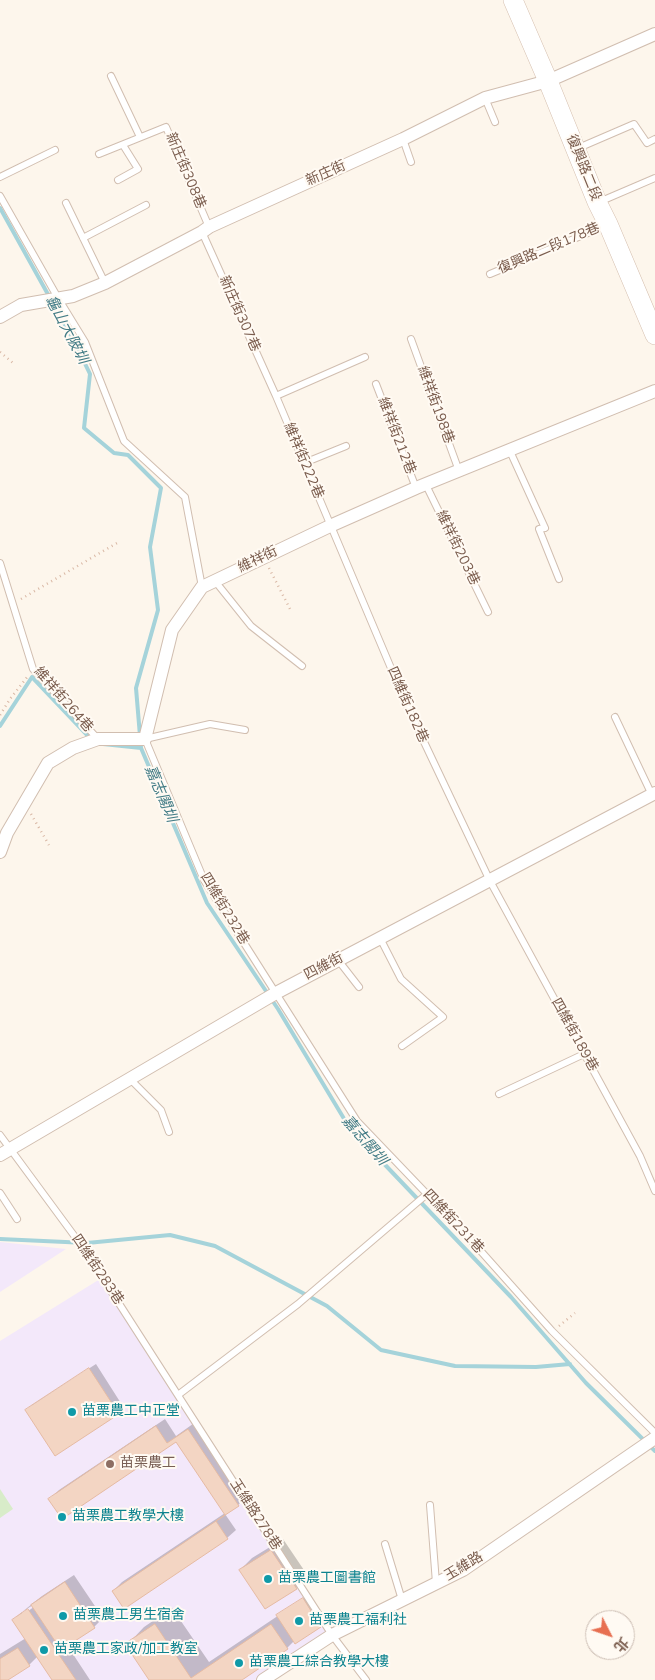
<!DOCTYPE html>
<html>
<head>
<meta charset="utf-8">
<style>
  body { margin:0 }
  #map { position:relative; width:655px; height:1680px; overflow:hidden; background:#fdf6ec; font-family:"Nunito Sans","Noto Sans TC",sans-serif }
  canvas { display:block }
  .north { position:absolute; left:585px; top:1610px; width:50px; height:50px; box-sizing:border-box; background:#fffaf3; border:1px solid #cabbb1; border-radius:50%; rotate:131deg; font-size:14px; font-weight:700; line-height:20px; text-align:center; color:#7a5c4d }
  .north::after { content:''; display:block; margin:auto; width:18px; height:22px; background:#e76f51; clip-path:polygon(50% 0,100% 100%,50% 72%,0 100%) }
</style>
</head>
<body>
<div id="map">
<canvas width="655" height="1680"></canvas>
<div class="north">北</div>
</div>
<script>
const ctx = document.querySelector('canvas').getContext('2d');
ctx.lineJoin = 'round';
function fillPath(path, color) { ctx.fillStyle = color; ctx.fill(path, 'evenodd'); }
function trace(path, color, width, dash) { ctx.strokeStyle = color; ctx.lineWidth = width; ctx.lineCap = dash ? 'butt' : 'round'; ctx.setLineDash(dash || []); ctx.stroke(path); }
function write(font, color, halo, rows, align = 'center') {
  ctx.font = font + ' "Nunito Sans","Noto Sans TC",sans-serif'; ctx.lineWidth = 4; ctx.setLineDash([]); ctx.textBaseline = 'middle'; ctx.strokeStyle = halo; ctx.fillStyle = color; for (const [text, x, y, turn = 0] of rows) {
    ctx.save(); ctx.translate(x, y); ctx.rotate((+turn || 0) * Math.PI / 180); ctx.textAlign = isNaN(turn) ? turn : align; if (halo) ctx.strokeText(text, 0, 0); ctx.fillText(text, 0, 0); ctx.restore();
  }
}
const education = new Path2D(`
  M0,1242L66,1249L0,1292Z
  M100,1279L324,1625L326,1632L255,1680H0V1341Z`);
const green = new Path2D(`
  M0,1489L13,1509L0,1518Z`);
const shadow = new Path2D(`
  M96,1364L124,1408L119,1413L27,1410L32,1405Z
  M165,1419L176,1436L197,1421L247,1496L238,1505L225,1514L236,1530L227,1538L113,1591L122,1582L225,1513L176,1440L50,1499L59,1490Z
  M283,1539L308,1576L296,1588L240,1570L252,1558Z
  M74,1575L103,1618L94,1627L67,1645L90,1680H54L38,1656L29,1665L6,1680H0V1654L26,1638L13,1620L22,1612V1615L34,1607L33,1605L22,1612L42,1596Z
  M306,1597L323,1624L295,1642L294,1641L287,1648L240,1680H151L127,1645L144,1627L172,1608L209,1662Z`);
const stream = new Path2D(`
  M0,208L75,343L90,374L84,428L114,453L128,455L161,488L150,547L158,610L136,688L141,748L207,903L278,1009L349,1127L511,1297L586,1383L655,1451
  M0,726L32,677L90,738
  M103,744L141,748
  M0,1239L87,1243L170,1235L215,1246L327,1306L381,1350L455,1366L536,1367L570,1364`);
const building = new Path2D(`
  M89,1368L119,1414L55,1456L25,1410Z
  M156,1426L167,1443L188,1429L239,1506L216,1521L228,1539L124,1609L112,1591L225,1515L176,1442L62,1519L48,1499Z
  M271,1550L297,1589L265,1609L239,1570Z
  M65,1582L95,1628L61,1650L31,1605Z
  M303,1598L321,1627L295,1644L276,1615Z
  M28,1609L76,1680H52L12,1620Z
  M155,1624L191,1678L271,1624L288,1649L242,1680H149L125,1644Z
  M18,1648L30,1666L8,1680H0V1659Z`);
const path = new Path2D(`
  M0,352L13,363
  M269,568L290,609
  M21,599L117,543
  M0,715L10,699L28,676
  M31,814L49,845
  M559,1326L575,1313`);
const lane = new Path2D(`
  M111,76L140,137
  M485,98L495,122
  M403,139L411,162
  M576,149L634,124L647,143L655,139
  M99,154L166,127L209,227
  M0,177L55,150
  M118,180L138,169L123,145
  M0,196L58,298L85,342L124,441L185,497L202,587
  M599,202L655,178
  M66,203L105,283
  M202,232L276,396L407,706L490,881L640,1156L655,1191
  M83,238L146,205
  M490,274L607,225
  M411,339L459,471
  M376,384L416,488
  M276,396L365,357
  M509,449L545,528L539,529L559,579
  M304,463L346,446
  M426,485L488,612
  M0,563L33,669L98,739
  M215,581L251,626L302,666
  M615,717L652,795
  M245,730L210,724L145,739L204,880L357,1121L470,1239L552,1331L655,1433
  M380,938L401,979L443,1017L402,1046
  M338,960L359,987
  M130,1079L161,1110L169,1132
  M499,1094L584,1054
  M0,1135L84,1249L332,1635L366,1680
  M0,1193L17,1219
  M178,1395L298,1304L427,1194
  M430,1505L436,1583
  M385,1544L402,1600`);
const street = new Path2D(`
  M0,317L21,305L73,296L105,283L202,232L209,227L403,139L485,98L548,81L655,34
  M0,852L7,833L48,763L73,748L98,739H145L172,630L202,587L330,526L416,488L655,391
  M0,1155L276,993L655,793
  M263,1680L332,1635L463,1570L655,1438`);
const secondary = new Path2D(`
  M513,0L548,81L597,202L608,224L655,335`);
const markers = [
  [72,1412,5,"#0f9aa8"],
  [110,1464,5,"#8d6e63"],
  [62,1517,5,"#0f9aa8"],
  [268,1579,5,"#0f9aa8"],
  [63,1616,5,"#0f9aa8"],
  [299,1621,5,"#0f9aa8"],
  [44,1650,5,"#0f9aa8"],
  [239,1663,5,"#0f9aa8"]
];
const streetNames = [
  ["復興路二段",583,168,68],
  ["新庄街308巷",185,171,67],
  ["新庄街",326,174,-24],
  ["復興路二段178巷",549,249,-23],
  ["新庄街307巷",239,314,66],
  ["維祥街198巷",435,405,70],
  ["維祥街212巷",396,436,69],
  ["維祥街222巷",303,461,67],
  ["維祥街203巷",457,548,64],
  ["維祥街",258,560,-26],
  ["維祥街264巷",63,700,49],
  ["四維街182巷",407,705,66],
  ["四維街232巷",224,909,59],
  ["四維街",324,967,-28],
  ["四維街189巷",574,1035,61],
  ["四維街231巷",453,1222,47],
  ["四維街283巷",97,1270,56],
  ["玉維路278巷",255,1515,57],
  ["玉維路",464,1567,-31]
];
const cultureNames = [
  ["苗栗農工中正堂",82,1412],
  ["苗栗農工教學大樓",72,1517],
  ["苗栗農工圖書館",278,1579],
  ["苗栗農工男生宿舍",73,1616],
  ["苗栗農工福利社",309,1621],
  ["苗栗農工家政/加工教室",54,1650],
  ["苗栗農工綜合教學大樓",249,1663]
];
const educationNames = [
  ["苗栗農工",120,1464]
];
const waterNames = [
  ["龜山大陂圳",66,330,62],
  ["嘉志閣圳",160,794,67],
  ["嘉志閣圳",364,1141,49]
];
fillPath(education, '#f3e8fa');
fillPath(green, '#d8ecc9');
fillPath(shadow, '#0003');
trace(stream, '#a5d3da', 4);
fillPath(building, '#f3d5c3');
trace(building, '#e6bba3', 1);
trace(lane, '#d1beb0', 8);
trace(street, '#d1beb0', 14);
trace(secondary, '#d6c0b0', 20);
trace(path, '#d9b8a5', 2.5, [1, 4]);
trace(lane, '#fff', 6);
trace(street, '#fff', 12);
trace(secondary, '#fff', 19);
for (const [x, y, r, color] of markers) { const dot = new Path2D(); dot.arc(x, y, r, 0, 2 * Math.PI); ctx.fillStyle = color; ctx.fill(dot); trace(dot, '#fffaf3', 2); }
write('14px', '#7a5c4d', '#fffaf3', streetNames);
write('14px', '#0d838f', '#fffaf3', cultureNames, 'left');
write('14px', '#785e54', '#fffaf3', educationNames, 'left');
write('italic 15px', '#437c86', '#fffaf3', waterNames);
</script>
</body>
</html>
